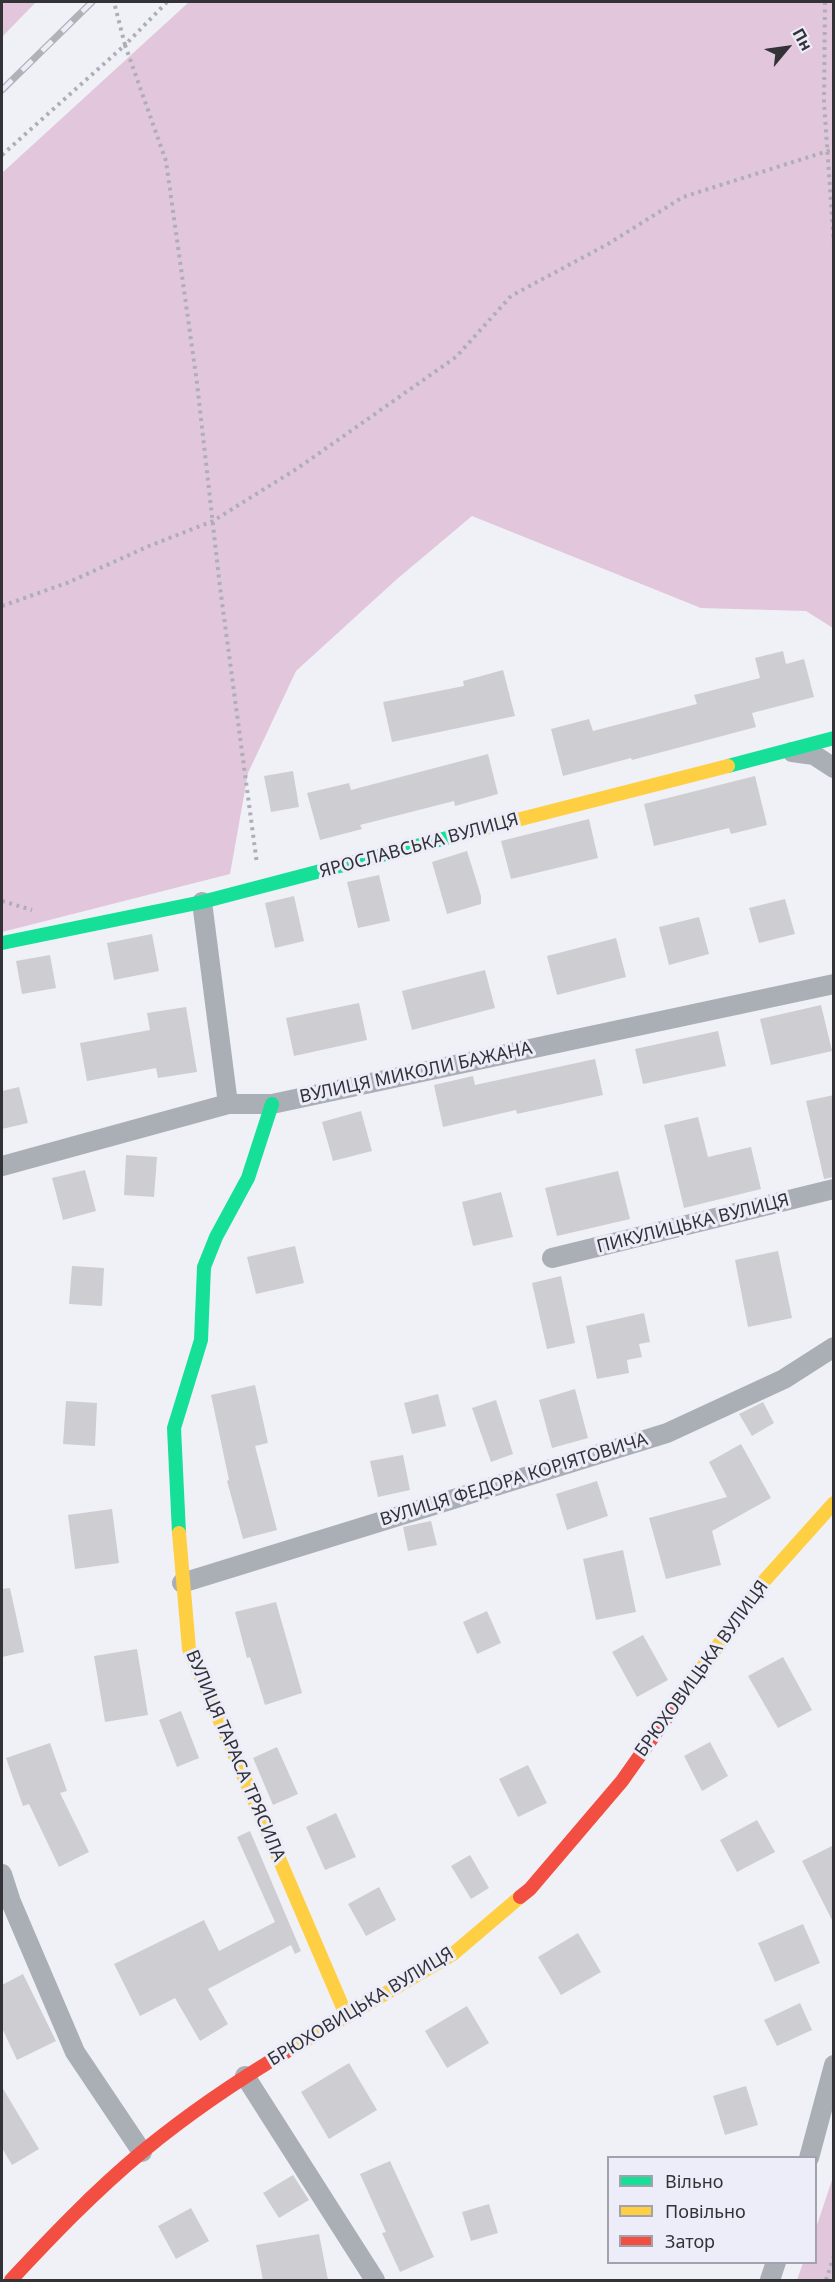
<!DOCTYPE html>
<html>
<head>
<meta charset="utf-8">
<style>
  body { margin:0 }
  #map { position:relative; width:835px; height:2282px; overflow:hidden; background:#f0f0f7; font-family:"Noto Sans",sans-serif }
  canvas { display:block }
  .frame { position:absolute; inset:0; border:3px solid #323237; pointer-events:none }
  .legend { position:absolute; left:607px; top:2156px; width:210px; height:108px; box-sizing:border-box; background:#ededfa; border:2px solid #a2a2ac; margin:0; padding:8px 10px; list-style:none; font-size:18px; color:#323237 }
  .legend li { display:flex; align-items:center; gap:12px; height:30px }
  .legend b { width:30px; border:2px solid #a2a2ac }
  .north { position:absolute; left:757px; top:18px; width:60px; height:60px; -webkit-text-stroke:4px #ededfa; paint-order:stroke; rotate:61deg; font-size:16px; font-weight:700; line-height:24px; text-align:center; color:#323237 }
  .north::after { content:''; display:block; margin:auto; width:21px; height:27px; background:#323237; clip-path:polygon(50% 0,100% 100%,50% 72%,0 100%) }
</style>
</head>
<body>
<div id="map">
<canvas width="835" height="2282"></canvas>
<div class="frame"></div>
<ul class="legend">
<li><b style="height:8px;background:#16e098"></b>Вільно</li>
<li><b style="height:8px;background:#ffcf43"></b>Повільно</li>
<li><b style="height:8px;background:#f24e42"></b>Затор</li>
</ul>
<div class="north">Пн</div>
</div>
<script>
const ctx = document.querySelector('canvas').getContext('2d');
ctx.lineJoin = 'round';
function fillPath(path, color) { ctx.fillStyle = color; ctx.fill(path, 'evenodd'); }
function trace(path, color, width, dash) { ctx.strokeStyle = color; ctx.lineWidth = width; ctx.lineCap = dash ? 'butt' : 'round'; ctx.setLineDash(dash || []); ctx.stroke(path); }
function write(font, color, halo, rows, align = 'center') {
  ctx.font = font + ' "Noto Sans",sans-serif'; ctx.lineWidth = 6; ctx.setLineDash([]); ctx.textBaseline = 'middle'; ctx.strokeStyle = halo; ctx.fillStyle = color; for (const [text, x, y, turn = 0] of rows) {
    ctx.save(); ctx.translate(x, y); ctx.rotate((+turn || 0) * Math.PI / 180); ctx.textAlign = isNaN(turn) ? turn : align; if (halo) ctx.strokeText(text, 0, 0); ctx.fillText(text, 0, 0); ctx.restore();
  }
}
const forest = new Path2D(`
  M2,2H36L2,37Z
  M189,2H833V628L806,611L701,608L472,516L397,579L296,671L248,773L230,874L2,932V173Z
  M833,2177V2280H797L803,2263L816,2262V2228Z`);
const building = new Path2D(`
  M783,651L786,664L804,659L814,697L752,713L756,727L632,760L631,758L563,776L551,729L589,719L593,731L697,704L694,695L760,678L755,658Z
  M503,670L515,716L392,742L383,702L464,686L463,681Z
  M488,754L498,794L455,806L454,801L360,825L362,829L320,840L307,793L349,783L351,790Z
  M293,771L299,807L271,812L264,776Z
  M755,776L767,825L731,834L729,828L654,846L644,804Z
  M589,819L598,858L511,879L501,841Z
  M467,851L481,896V904L447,914L432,862Z
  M379,875L390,921L358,928L347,882Z
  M294,896L304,941L275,948L265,903Z
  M785,899L795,934L759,943L749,908Z
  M699,917L709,954L669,965L659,927Z
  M152,934L159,971L114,980L107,943Z
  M616,938L626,977L557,995L547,956Z
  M50,955L56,988L22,994L16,961Z
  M485,970L495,1008L412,1030L402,991Z
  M359,1003L367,1040L294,1056L286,1018Z
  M821,1005L832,1051L771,1065L760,1019Z
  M186,1007L197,1072L158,1078L156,1068L87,1081L80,1043L150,1030L147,1013Z
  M718,1031L726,1066L643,1084L635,1049Z
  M595,1059L603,1095L517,1114L516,1110L443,1127L434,1085L473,1076L475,1085Z
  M19,1087L28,1123L2,1129V1091Z
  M834,1095V1177L824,1179L806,1101Z
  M361,1111L372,1151L333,1161L322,1122Z
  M698,1117L708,1157L751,1147L761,1189L684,1208L664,1125Z
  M126,1155L157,1157L154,1197L124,1195Z
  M85,1170L96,1211L63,1220L52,1178Z
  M618,1171L630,1219L557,1236L545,1188Z
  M501,1192L513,1237L473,1246L462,1202Z
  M295,1246L304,1283L256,1294L247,1257Z
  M778,1251L792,1318L748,1327L735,1260Z
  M72,1266L104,1268L102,1306L69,1304Z
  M561,1276L575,1343L547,1349L532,1283Z
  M644,1313L650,1342L639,1344L642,1357L627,1360L629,1373L597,1379L586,1326Z
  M255,1385L268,1443L255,1446L277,1530L243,1539L227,1481L229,1480L211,1395Z
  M575,1389L588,1438L552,1448L539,1400Z
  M438,1394L446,1426L412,1434L404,1403Z
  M496,1400L513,1454L491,1462L472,1408Z
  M66,1401L97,1403L95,1446L63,1444Z
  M763,1402L774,1423L752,1436L739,1414Z
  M741,1444L771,1498L712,1531L721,1565L666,1579L649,1518L727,1497L709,1462Z
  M403,1455L410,1490L378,1497L370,1461Z
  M597,1481L608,1516L567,1530L556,1494Z
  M112,1509L119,1563L75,1569L68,1515Z
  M431,1521L437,1545L408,1551L403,1527Z
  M623,1550L636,1612L596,1620L583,1559Z
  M10,1588L24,1652L2,1657V1589Z
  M276,1602L302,1693L265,1705L250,1657L247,1658L235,1612Z
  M487,1611L501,1643L477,1654L463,1622Z
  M643,1635L668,1680L637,1697L612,1652Z
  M137,1649L148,1715L105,1722L94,1656Z
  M783,1657L812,1710L778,1728L748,1676Z
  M181,1711L199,1758L177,1767L159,1720Z
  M710,1742L728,1776L702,1791L684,1756Z
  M50,1743L67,1791L60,1793L89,1852L59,1867L29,1804L23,1806L6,1758Z
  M277,1747L298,1794L273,1805L253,1758Z
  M528,1765L547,1803L518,1817L499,1779Z
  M336,1813L356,1857L325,1870L306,1827Z
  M757,1820L775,1852L737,1872L720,1840Z
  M250,1831L301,1951L295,1954L291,1945L208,1989L228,2024L200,2041L175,1998L140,2016L114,1964L204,1920L219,1951L275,1922L237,1837Z
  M834,1845V1924L802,1861Z
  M470,1855L489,1888L471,1899L451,1866Z
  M379,1887L396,1920L366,1936L348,1904Z
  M803,1924L820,1963L775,1982L758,1943Z
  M578,1933L601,1972L561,1995L538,1957Z
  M23,1974L56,2041L17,2060L2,2028V1985Z
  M800,2003L812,2030L777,2046L764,2020Z
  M467,2006L489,2043L447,2068L425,2031Z
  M349,2063L377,2110L329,2139L301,2092Z
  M746,2086L758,2125L725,2135L713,2096Z
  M2,2087L39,2149L12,2165L2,2148Z
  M390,2161L434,2257L400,2272L382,2233L386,2232L360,2174Z
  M293,2175L309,2200L279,2218L263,2193Z
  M489,2204L498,2233L471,2241L462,2212Z
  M191,2208L209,2241L176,2259L158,2226Z
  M319,2234L328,2280H263L256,2245Z`);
const path = new Path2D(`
  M167,2L125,45L166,161L197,383L220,587L257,864
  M825,2L824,103L834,245
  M2,155L125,45L114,2
  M2,606L67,583L149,546L213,521L298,468L456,357L511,296L608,244L683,197L834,149
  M2,901L32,910
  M826,2280L834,2256`);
const street = new Path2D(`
  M792,752L814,755L834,768
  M202,902L228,1104
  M2,1166L228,1104H272L834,984
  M552,1258L834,1189
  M182,1583L667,1433L784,1379L834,1347
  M2,1874L11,1902L75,2052L142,2152
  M245,2076L375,2280
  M809,2158L834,2065
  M770,2280L776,2262`);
const fast = new Path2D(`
  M728,766L834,738
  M2,943L202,902L466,833
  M179,1533L174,1428L201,1340L204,1267L216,1237L248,1178L272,1104`);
const slow = new Path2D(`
  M466,833L728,766
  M179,1533L189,1649L347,2017
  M684,1693L764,1581L834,1503
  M289,2050L453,1954L520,1897`);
const jam = new Path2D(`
  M520,1897L530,1889L622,1781L684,1693
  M11,2280C52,2236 95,2191 142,2152C188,2114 238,2080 289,2050`);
const rail = new Path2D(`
  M2,90L92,2`);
const streetNames = [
  ["ЯРОСЛАВСЬКА ВУЛИЦЯ",419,846,-15],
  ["ВУЛИЦЯ МИКОЛИ БАЖАНА",416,1073,-12],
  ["ПИКУЛИЦЬКА ВУЛИЦЯ",693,1224,-14],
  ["ВУЛИЦЯ ФЕДОРА КОРІЯТОВИЧА",514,1480,-17],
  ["БРЮХОВИЦЬКА ВУЛИЦЯ",702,1669,-54],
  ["ВУЛИЦЯ ТАРАСА ТРЯСИЛА",235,1756,67],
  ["БРЮХОВИЦЬКА ВУЛИЦЯ",361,2007,-31]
];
fillPath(forest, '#e1c6dc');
fillPath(building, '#cecdd2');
trace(path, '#aeafb6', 4, [3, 4.5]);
trace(street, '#aaafb5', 20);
trace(fast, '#16e098', 14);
trace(slow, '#ffcf43', 14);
trace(jam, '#f24e42', 14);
trace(rail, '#b0b2b8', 7);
trace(rail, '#ededfa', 4.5, [14]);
write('18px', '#323237', '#ededfa', streetNames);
</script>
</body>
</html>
